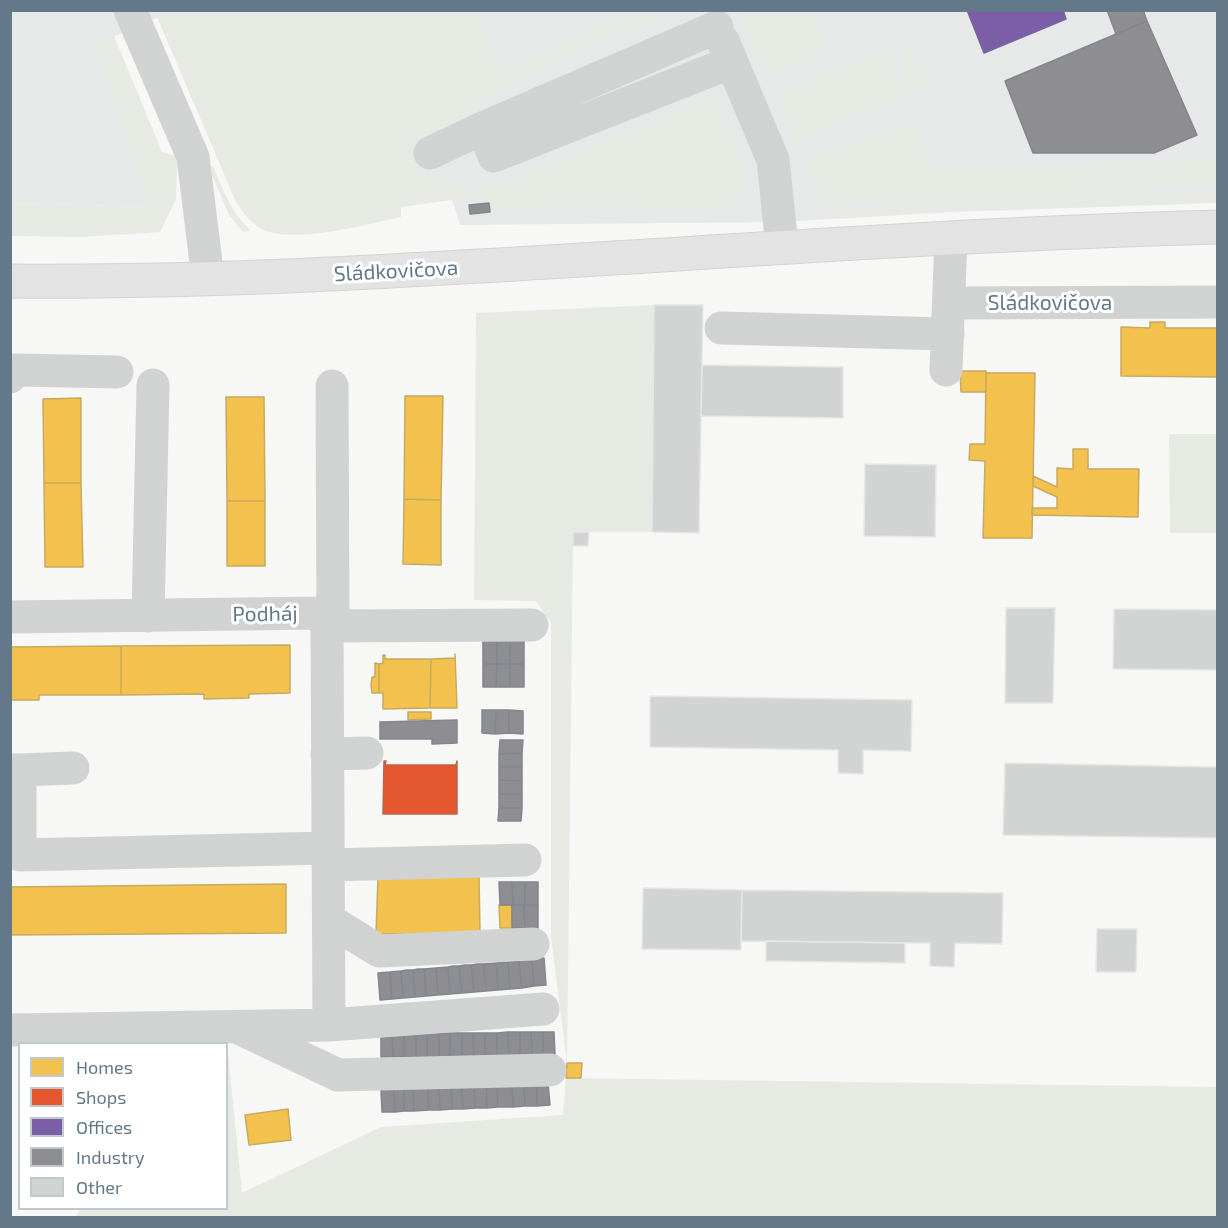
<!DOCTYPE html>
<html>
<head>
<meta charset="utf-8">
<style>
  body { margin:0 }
  #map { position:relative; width:1228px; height:1228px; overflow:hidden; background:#f7f7f5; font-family:"Exo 2",sans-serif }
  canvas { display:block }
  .frame { position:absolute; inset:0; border:12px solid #637989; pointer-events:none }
  .legend { position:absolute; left:18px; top:1042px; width:210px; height:168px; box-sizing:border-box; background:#fff; border:2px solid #c1c9d0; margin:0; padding:8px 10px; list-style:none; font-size:18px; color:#637989 }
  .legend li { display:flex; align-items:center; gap:12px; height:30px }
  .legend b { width:30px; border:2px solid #c1c9d0 }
</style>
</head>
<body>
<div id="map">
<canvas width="1228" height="1228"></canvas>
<div class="frame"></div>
<ul class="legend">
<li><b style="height:16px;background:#f2c14e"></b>Homes</li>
<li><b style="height:16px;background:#e4572e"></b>Shops</li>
<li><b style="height:16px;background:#7b5ea7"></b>Offices</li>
<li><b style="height:16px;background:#8d8d92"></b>Industry</li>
<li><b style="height:16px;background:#d2d4d4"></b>Other</li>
</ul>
</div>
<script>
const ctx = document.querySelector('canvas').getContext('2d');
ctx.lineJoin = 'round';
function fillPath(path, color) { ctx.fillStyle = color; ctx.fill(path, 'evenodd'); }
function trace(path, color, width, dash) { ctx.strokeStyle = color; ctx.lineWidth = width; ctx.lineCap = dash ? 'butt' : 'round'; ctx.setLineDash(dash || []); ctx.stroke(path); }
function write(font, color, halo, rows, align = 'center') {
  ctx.font = font + ' "Exo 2",sans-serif'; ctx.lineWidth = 6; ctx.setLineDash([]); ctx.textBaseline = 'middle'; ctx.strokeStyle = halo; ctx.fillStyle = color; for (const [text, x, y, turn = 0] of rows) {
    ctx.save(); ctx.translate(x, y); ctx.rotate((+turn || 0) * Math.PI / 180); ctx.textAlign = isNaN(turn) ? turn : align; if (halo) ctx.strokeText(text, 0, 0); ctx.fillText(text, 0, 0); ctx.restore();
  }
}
const built = new Path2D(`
  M11,11H173L97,44L148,207L11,203Z
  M421,11H1217V203L954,212L780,222L460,225L448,186L418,180L401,139Z`);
const green = new Path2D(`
  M173,10L476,11L501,68L634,11H672L503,85L470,117L409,143L423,175L469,183L459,199L401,207V217C366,224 294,245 262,229C250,223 243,212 236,202L157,17Z
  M738,11H812L826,47L840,42L838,47L769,76L764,73Z
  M114,36L162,152L177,156L176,199L160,232L81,237L11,236V203L147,207L97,44Z
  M901,51C920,51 934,71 925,87L794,142L781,105L786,95L792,89L866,56L886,52L897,81L910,75Z
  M689,95C694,96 702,97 707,100C724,112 754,171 744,191C739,201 732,204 723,209L560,205L492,211L491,200L471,203L485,176L491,189L690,106Z
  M912,120L931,169L1217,160V185L851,200C823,195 815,185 803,160Z
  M213,166C223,190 231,212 250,230L249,231L243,232L229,215L209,168Z
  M1218,193L1217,198L1053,203L861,212L831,209L812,199L817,197L839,207L855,208L1053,198Z
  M654,305L652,532H573L567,1063L551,937V623L536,601L474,600L476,313Z
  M1169,434H1217V533H1170Z
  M226,1032L242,1193L381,1127L563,1115L566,1078L1217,1087V1217L76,1218L80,1209L226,1208V1044H103Z`);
const homes = new Path2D(`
  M1150,322H1165V328H1218V377L1121,376V327L1150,328Z
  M960,371H986V392H961Z
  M986,373H1035L1032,538H983L985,461L969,460L970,444H985Z
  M405,396H443L441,500L404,499Z
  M226,397H264L265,501H227Z
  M81,398V483H44L43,399Z
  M1073,449H1088V469H1139L1138,517L1032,515V508H1057V497L1033,486V476L1057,487V468L1073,469Z
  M44,483H81L83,567H45Z
  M404,499L441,500V565L403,564Z
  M227,501H265V566H227Z
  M290,645V693L249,694V698L204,699V694L121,695V646Z
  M121,646V695H39V700H10V647Z
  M455,654L457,708H430L431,659L455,658Z
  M383,655H385V659H431L430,708L383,709V693H379V664L383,663Z
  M375,663L379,664V693H372L371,685L372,677H375Z
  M408,712H431V719L408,720Z
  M479,876L480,933L376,934L378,877Z
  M286,884V933L10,935V887Z
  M499,905H512V928H500Z
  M567,1063H582L581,1078H566Z
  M288,1109L291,1140L249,1145L245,1115Z`);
const shops = new Path2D(`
  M384,761H386L385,765H456L457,761V814H383Z`);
const offices = new Path2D(`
  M967,10H1063L1066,19L984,53Z`);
const industry = new Path2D(`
  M1107,10H1143L1147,21L1116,34Z
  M1147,21L1197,135L1154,153H1033L1005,81Z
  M489,203L490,212L470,214L469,205Z
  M483,641H497V664H483Z
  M497,641H510V664H497Z
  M510,641H524V664H510Z
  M483,664H497L496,687H483Z
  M497,664H510V687H496Z
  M510,664H524V687H510Z
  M482,710H496L495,734L482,733Z
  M496,710H509V733L495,734Z
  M509,710L523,711V734L509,733Z
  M457,720V743L432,744V739H380V722Z
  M500,740H523L522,753L499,754Z
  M522,753V767H499V754Z
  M499,767H522V781L499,780Z
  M499,780L522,781V794H499Z
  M499,794H522V808H499Z
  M499,808H522L521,821H498Z
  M499,882H512L513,905H500Z
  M512,882H525V905H513Z
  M525,882H538V905H525Z
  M512,905H524L525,928H512Z
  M524,905H538V928H525Z
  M544,958L546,985L534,986L532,959Z
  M532,959L534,986L522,988L519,961Z
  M519,961L522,988L510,989L508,962Z
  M508,962L510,989L498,990L496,963Z
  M496,963L498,990L486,991L484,964Z
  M477,964H484L486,991L474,992L471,965Z
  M465,965H471L474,992L462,993L459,966Z
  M453,966H459L462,993L450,994L448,967Z
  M448,967L450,994L438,995L436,968Z
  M436,968L438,995L426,996L424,969Z
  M418,969H424L426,996L415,997L413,970Z
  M407,970H413L415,997L403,998L401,971Z
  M401,971L403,998L392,999L390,972Z
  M390,972L392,999L380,1000L378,973Z
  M508,1032H520V1055H509Z
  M508,1032L509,1055L497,1056V1033Z
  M520,1032H531L532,1055H520Z
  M531,1032H543V1055H532Z
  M543,1032H554L555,1055H543Z
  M427,1033H439V1057H427Z
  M427,1033V1057H416V1034Z
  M439,1033H450V1056L439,1057Z
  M450,1033H462V1056H450Z
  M462,1033H473L474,1056H462Z
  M473,1033H485V1056H474Z
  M485,1033H497V1056H485Z
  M381,1034H392L393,1057H381Z
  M392,1034H404V1057H393Z
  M404,1034H416V1057H404Z
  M537,1083H548L550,1105L537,1106Z
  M537,1083V1106H525L524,1084Z
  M512,1084H524L525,1106L513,1107Z
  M512,1084L513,1107H498L497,1085Z
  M486,1085L487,1108H475L474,1086Z
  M486,1085H497L498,1107L487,1108Z
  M461,1086H474L475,1108L463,1109Z
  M461,1086L463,1109H452L451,1087Z
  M439,1087H451L452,1109L440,1110Z
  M439,1087L440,1110H429L428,1088Z
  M413,1088H428L429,1110L414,1111Z
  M413,1088L414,1111H404V1089Z
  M394,1089L395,1112H382L381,1090Z
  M394,1089H404V1111L395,1112Z`);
const building = new Path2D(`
  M654,305H703L699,533L652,532Z
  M702,365L843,367V418L701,416Z
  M865,464L936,465L935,537L864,536Z
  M573,532H589L588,546H573Z
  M1006,608H1055L1053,703H1005Z
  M1114,609L1218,610V670L1113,669Z
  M650,696L912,700L911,751L863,750V774L838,773V750L650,747Z
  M1005,763L1218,767V838L1003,835Z
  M643,888L742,890L741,950L642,949Z
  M742,890L1003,893L1002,944L955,943L954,967L930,966V943L741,941Z
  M1097,929H1137L1136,972H1096Z
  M766,941L905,943V963L766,961Z`);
const minor = new Path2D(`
  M130,10L193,157L208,279
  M717,27L483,128L494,156L732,62
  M723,41L773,160L782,247
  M430,153L483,128
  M949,303L1218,302
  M721,328L948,334
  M946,370L951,237
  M10,377L16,370L117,372
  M332,386L333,626
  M148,616L153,385
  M10,617L318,613L327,626L329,1025
  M327,626L532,625
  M327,754L367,753
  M10,770H20V855L328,848
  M20,770L73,768
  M329,865L525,860
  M329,920L379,951L533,944
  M241,1029L338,1075L550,1070
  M10,1030L329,1025L543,1009`);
const major = new Path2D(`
  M10,281C223,283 435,269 647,256C837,244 1027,232 1218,227`);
const streetNames = [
  ["Sládkovičova",396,271,-3],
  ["Sládkovičova",1050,303],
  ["Podháj",265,614,-1]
];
fillPath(built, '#e7e8e8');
fillPath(green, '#e6eae3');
fillPath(homes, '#f2c14e');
trace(homes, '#c7ab60', 1.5);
fillPath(shops, '#e4572e');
trace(shops, '#bd6149', 1.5);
fillPath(offices, '#7b5ea7');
trace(offices, '#74669e', 1.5);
fillPath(industry, '#8d8d92');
trace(industry, '#80878f', 1.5);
fillPath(building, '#d2d4d4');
trace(building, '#e6e6e5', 1.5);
trace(major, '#d2d4d4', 35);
trace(minor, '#d1d2d2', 33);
trace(major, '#e3e3e3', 33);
write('21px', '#637989', '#fff', streetNames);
</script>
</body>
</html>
